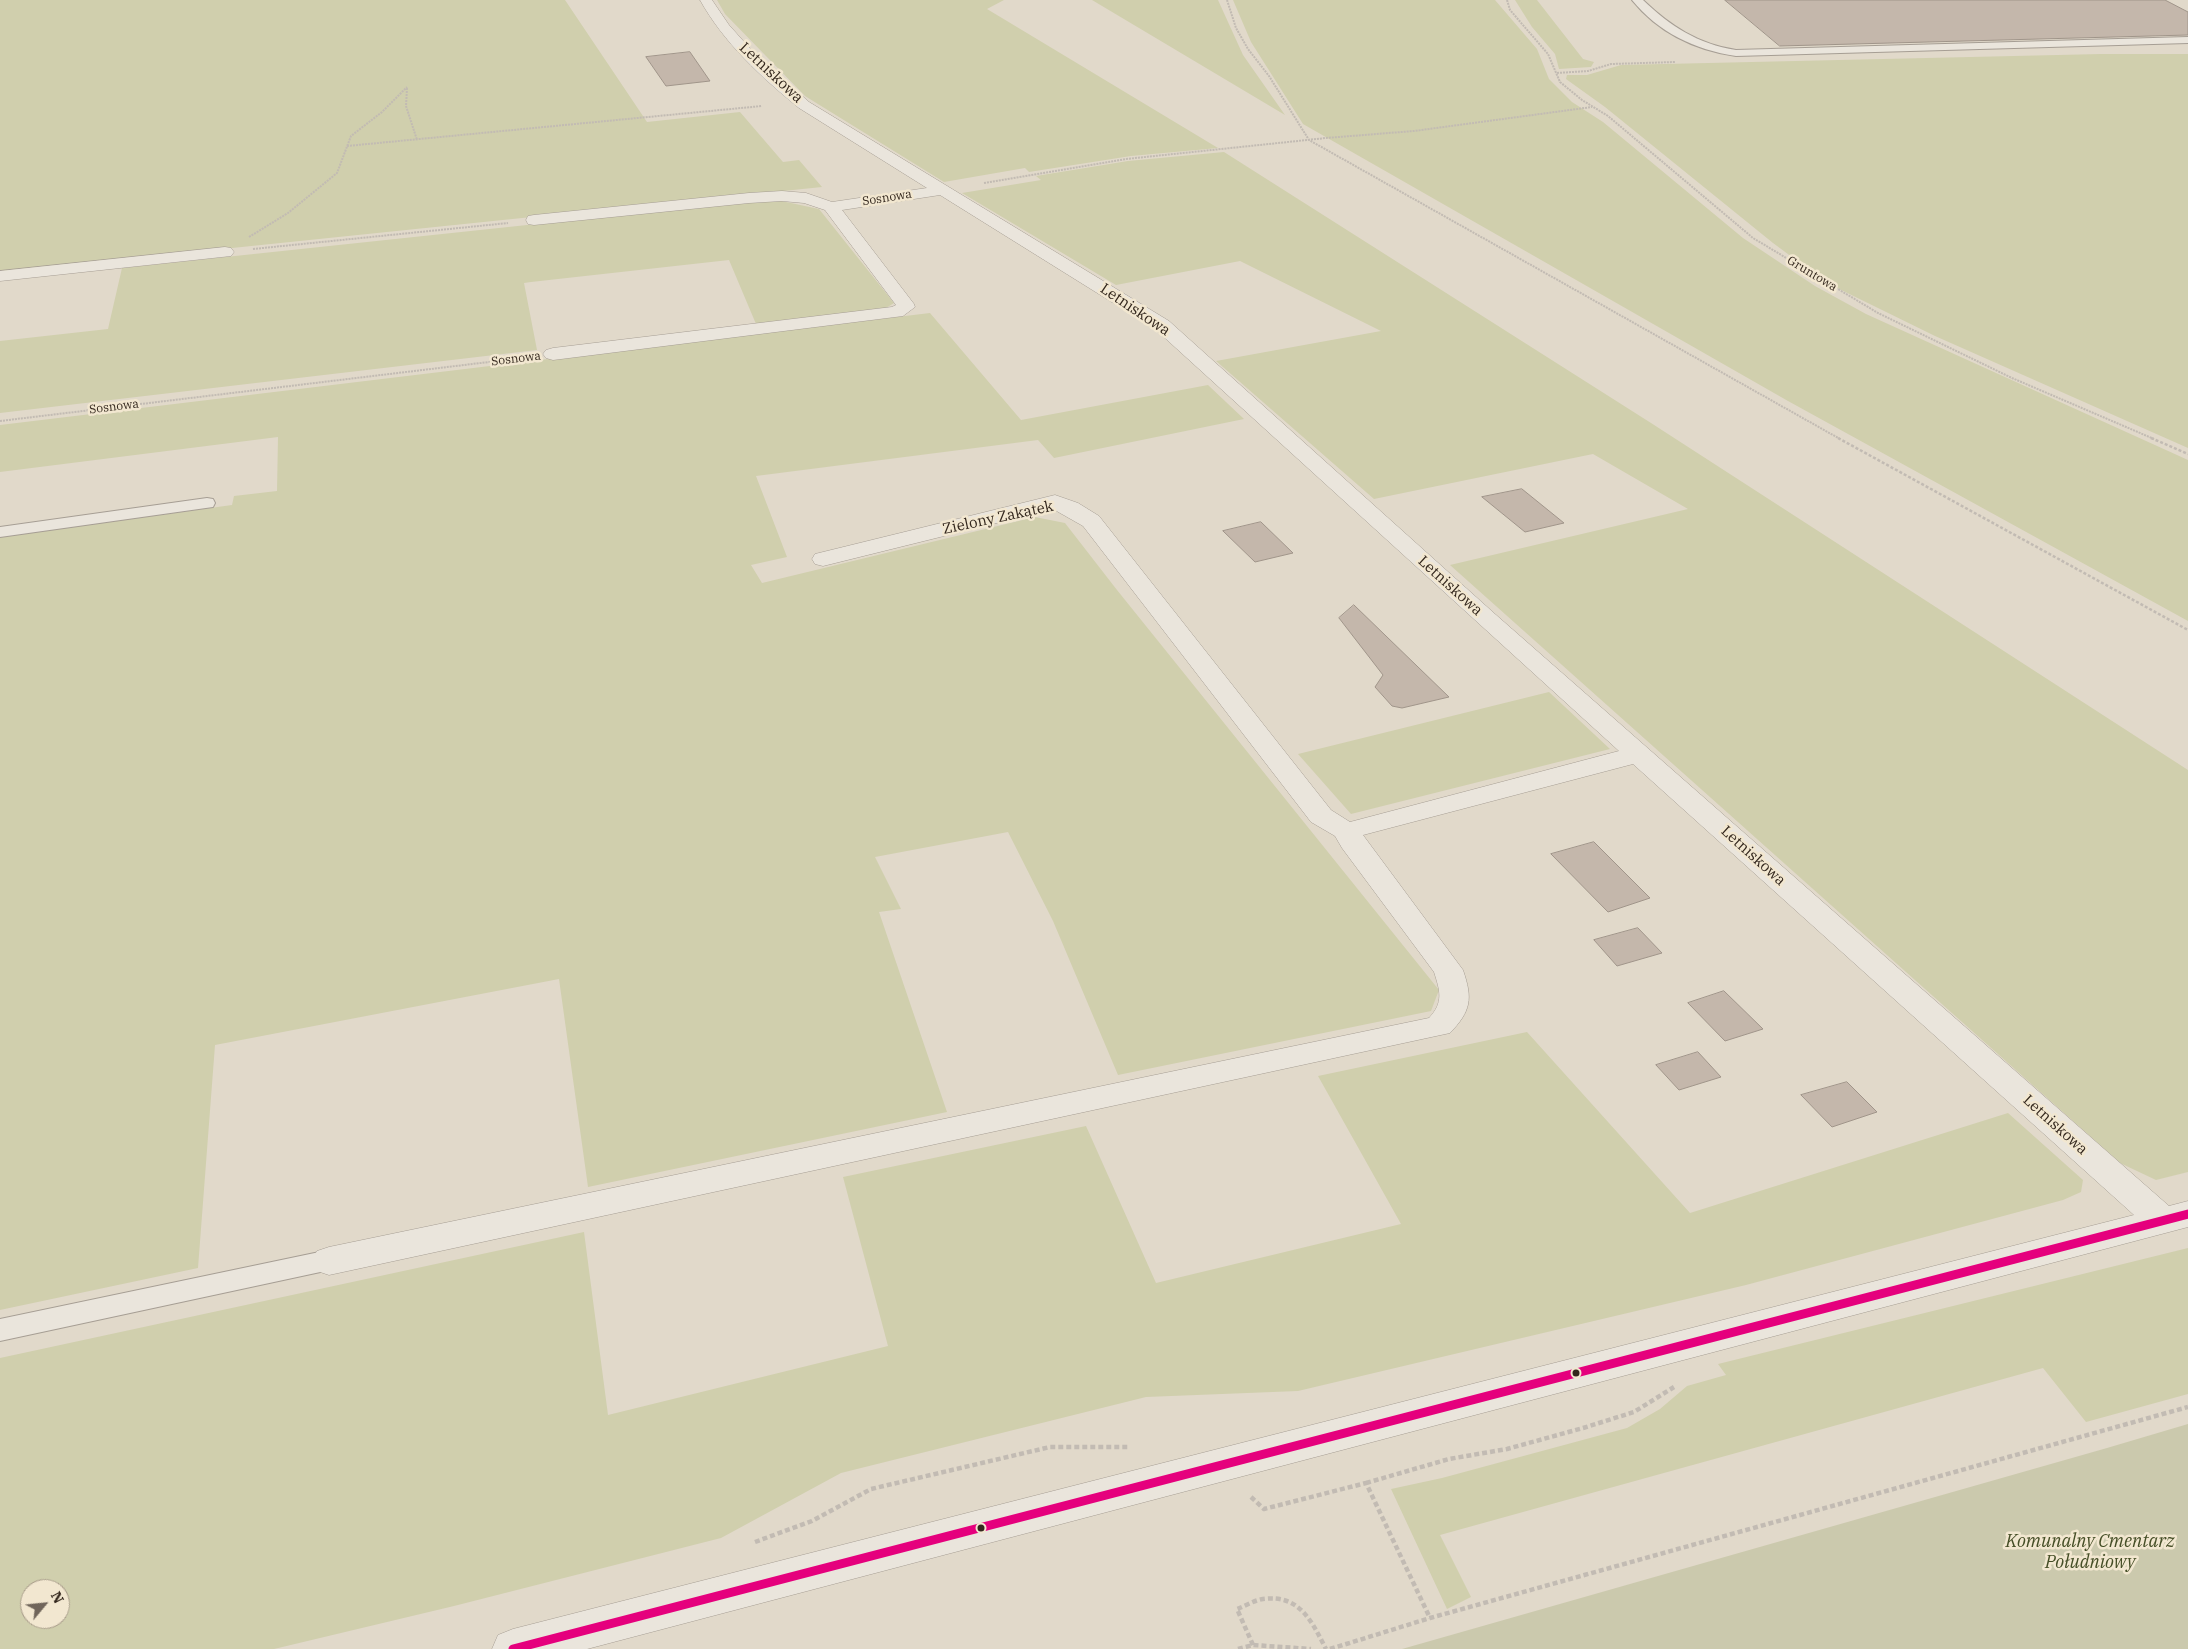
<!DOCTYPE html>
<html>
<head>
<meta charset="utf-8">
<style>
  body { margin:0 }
  #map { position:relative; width:2188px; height:1649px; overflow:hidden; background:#e1d9ca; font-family:"IBM Plex Serif",serif }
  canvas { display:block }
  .north { position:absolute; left:20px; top:1579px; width:50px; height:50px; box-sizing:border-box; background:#f2e7d0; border:1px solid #a69a88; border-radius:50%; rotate:62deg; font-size:14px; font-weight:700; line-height:20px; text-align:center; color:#33271d }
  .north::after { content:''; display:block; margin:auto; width:18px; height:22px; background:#70655a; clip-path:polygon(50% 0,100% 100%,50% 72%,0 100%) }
</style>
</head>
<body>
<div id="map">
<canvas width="2188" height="1649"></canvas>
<div class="north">N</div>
</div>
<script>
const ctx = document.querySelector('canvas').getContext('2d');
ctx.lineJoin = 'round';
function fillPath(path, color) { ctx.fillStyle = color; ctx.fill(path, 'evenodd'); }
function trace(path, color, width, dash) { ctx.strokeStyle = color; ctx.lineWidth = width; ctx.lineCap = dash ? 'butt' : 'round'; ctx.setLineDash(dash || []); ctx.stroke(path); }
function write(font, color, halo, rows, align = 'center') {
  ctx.font = font + ' "IBM Plex Serif",serif'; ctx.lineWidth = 5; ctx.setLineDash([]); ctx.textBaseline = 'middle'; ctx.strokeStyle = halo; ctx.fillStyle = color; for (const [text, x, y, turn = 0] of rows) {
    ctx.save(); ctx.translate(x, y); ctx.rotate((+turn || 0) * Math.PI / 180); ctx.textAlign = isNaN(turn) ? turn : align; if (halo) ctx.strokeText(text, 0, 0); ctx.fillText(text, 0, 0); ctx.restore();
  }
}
const green = new Path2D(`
  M0,0H565L647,122L740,112L783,162L799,160L822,187L0,272Z
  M717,0H1004L987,9L1218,148L1131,156L1029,172L1025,168L944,182L805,96L725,14Z
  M1092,0H1218L1243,55L1285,115Z
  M1233,0H1495L1537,49L1549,79L1572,102L1603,122L1743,238L1815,286L1866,314L2188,460V621L1788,401L1303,124L1251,42Z
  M1515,0H1537L1583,59L1594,62L1591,67L1559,69L1555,54L1532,27Z
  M2101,54H2188V448L1935,336L1827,283L1773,243L1605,107L1566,79L1567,75H1587L1621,65Z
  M1224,152L1651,423L2188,770V1172L2156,1180L2120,1163L1450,565L1688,509L1593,454L1374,499L1216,361L1381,331L1240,261L1116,285L962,193L1041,180L1036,176L1128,161Z
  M772,199L819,209L894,303L886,308L756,324L729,260L531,282L524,283L537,350L0,413V341L108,329L122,268Z
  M930,313L1021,420L1208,385L1244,419L1054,458L1038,440L756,476L787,557L751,565L762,583L1035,517L1065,523L1117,590L1439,990L1431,1011L1118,1075L1053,921L1008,832L875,857L901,909L879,912L947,1112L588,1187L559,979L215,1045L198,1268L0,1310V537L232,505L234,496L277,491L278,437L0,472V425Z
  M1549,692L1610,749L1351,814L1298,754Z
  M1527,1032L1690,1213L2008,1113L2083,1180L2081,1192L2063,1200L1746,1285L1298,1391L1146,1397L841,1473L721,1538L454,1606L274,1649H0V1358L584,1232L608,1415L888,1346L843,1177L1086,1126L1156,1283L1401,1224L1318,1076ZM30,1589H60V1619H30Z
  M2188,1248V1394L2086,1422L2043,1368L1440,1535L1471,1597L1447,1609L1391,1489L1442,1478L1627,1428L1660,1409L1687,1386L1726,1375L1718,1364Z`);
const cemetery = new Path2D(`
  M2188,1424V1649H1402L2107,1448Z`);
const building = new Path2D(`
  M1725,0H2165L2188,12V35L1780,46Z
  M690,52L710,81L666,86L646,57Z
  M1522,489L1564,523L1525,532L1482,497Z
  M1261,522L1293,553L1255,562L1223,531Z
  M1354,605L1449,697L1402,708L1392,706L1375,687L1383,675L1339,618Z
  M1594,842L1650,898L1608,912L1551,854Z
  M1638,928L1662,953L1617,966L1594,940Z
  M1724,991L1763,1029L1725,1041L1688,1003Z
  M1698,1052L1721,1077L1679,1090L1656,1065Z
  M1847,1082L1877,1112L1832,1127L1801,1095Z`);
const pathFar2 = new Path2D(`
  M1227,0L1236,28L1248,49L1269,76L1309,140L1840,439
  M1507,0L1510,10L1548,54L1560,82L1582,100L1608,116L1753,238L1878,313L2012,378L2154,439
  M1557,73L1588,71L1611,64L1675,62
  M407,88L406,106L417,140
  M347,146L762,106
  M984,183L1126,159L1326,138L1414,131L1592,107
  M249,237L288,213L337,173L351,136L382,112L407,87
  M253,249L508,223
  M0,421L522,358`);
const pathFar1 = new Path2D(`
  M1838,438L2188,630
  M2151,438L2188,454`);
const path = new Path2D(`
  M1366,1483L1449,1459L1507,1449L1583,1428L1634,1412L1674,1387
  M1251,1497L1264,1509L1366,1483L1430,1618
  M755,1542L812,1521L871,1489L1050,1447H1130
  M1253,1645L1237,1609C1245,1606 1255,1600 1263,1599C1300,1594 1312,1622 1326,1649
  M1238,1649L1253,1645L1311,1649
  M1330,1649L1430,1618L2188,1407`);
const service = new Path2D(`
  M1632,0H1643C1670,26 1698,44 1736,50L2188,37V43L1736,56C1695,50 1658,32 1632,0Z
  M207,498L213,499L215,503L213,507L0,537V527Z
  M329,1250L339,1254L343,1261L339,1268L0,1341V1319Z`);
const minor = new Path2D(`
  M700,0H712L729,25L755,54L809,102L1169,321L1495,614L2169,1206L2188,1201V1227L587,1649H492L498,1635L513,1629L2134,1215L1633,764L1363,835L1463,970C1473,999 1471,1011 1450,1033L329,1275L317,1271L311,1261L317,1251L329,1247L1429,1018C1444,1002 1440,991 1434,972L1342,848L1335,836L1311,822L1083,526L1053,509L823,566L815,564L812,559L815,554L1055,495L1078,503L1099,516L1331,810L1350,822L1619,751L1155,329L940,195L842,210L914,304L915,307L903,316L553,360L546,358L543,354L546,350L553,348L892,307L896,305L825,210L804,203L782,201L749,203L534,225L528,224L526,220L528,216L534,215L749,193L782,191L806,193L832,202L927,188L799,108C761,77 724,43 700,0Z
  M225,247L231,248L234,252L231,256L0,281V271Z`);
const bus1 = new Path2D(`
  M513,1649L2188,1214`);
const markers = [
  [1576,1373,4.5,"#33271d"],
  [981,1528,4.5,"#33271d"]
];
const farStreetnames = [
  ["Sosnowa",887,198,-9],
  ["Gruntowa",1812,274,31],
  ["Sosnowa",516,359,-7],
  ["Sosnowa",114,407,-7]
];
const streetNames = [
  ["Letniskowa",771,73,43],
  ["Letniskowa",1135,310,34],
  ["Zielony Zakątek",998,518,-12],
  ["Letniskowa",1450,586,42],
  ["Letniskowa",1753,856,42],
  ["Letniskowa",2055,1125,42]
];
const nearParknames = [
  ["Komunalny Cmentarz",2090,1542],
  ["Południowy",2090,1563]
];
fillPath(green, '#d0cfad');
fillPath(cemetery, '#cbc9ad');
fillPath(building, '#c4b7ab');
trace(building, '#a0958a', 1);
trace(service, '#a69e94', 2);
trace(minor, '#a69e94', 1);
trace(pathFar2, '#c2bbb3', 2, [2, 1]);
trace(pathFar1, '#c2bbb3', 2.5, [3, 2]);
trace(path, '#c2bbb3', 4.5, [5, 3]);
fillPath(service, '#eae5dc');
fillPath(minor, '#eae5dc');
trace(bus1, '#e5007d', 9);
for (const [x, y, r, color] of markers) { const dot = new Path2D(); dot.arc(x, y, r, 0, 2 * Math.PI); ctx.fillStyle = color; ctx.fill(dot); trace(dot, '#f2e7d0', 2); }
write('12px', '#33271d', '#f2e7d0', farStreetnames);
write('15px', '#33271d', '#f2e7d0', streetNames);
write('italic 18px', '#454e26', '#f2e7d0', nearParknames);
</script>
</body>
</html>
